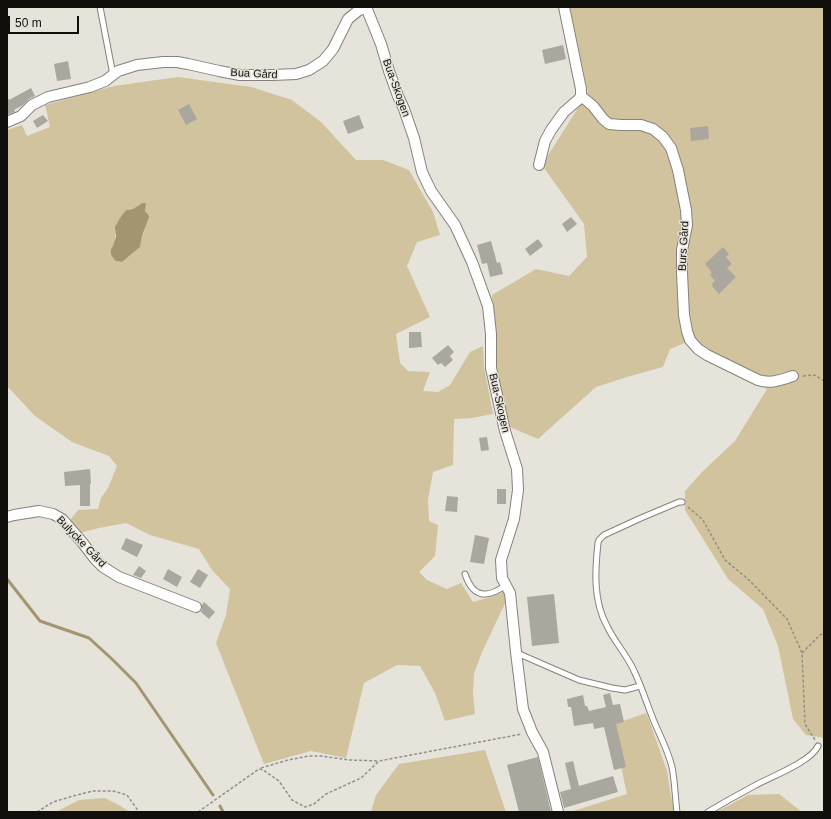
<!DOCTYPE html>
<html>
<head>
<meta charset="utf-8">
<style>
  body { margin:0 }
  #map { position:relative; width:831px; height:819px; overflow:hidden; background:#e6e3db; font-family:Helvetica,sans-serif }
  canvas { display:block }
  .frame { position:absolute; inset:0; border:8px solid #100f0c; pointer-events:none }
  .scale { position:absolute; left:8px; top:16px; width:71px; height:18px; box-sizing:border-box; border:2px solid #100f0c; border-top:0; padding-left:5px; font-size:12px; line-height:14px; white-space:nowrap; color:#100f0c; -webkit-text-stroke:3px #e6e3db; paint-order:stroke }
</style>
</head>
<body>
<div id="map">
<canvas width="831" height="819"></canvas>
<div class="frame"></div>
<div class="scale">50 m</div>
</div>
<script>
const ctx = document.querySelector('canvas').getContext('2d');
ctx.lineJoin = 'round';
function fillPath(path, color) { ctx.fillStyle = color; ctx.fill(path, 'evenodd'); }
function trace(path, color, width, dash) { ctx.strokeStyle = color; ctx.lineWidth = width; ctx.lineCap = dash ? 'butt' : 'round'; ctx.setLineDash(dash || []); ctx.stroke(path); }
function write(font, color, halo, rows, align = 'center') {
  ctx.font = font + ' Helvetica,sans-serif'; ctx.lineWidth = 3; ctx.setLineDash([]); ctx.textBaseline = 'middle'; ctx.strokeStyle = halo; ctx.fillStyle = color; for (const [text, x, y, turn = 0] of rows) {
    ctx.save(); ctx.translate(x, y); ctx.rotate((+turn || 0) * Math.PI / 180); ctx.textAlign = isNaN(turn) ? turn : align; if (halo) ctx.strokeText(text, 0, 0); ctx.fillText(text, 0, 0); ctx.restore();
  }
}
const green = new Path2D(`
  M571,7H824V738L806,735L793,719L778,646L763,609L728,579L685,510V491L704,470L735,441L767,389L695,350L687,342L670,349L663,367L627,377L596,387L538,439L510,427L499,389L492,295L536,269L569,276L587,257L584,224L542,165L588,92L570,8Z
  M178,77L251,87L292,100L321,122L356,160H383L409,170L433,212L440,235L417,242L407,266L430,317L396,334L400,363L408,371L430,372L423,391L438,392L450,385L470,352L483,346L484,367L493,414L472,418L454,419L453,465L433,472L428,500L429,521L438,525L435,556L419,572L427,580L447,589L461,583L473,602L491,597L503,592L507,599L482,652L474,674L473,694L475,714L445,721L435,693L420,666L397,665L364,683L346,758L311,751L264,764L216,643L226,615L230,589L212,570L199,549L150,535L126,523L99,528L80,533L70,520L78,510L98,509L101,498L108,488L117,466L109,456L72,442L35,416L7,386V130L22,125L27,136L50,127L45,105L114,86ZM142,203L145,211L148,214L144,232L142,236L140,247L122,262H118L111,249C115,245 116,239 115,233L126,210L133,209Z
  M646,713L649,720L667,771L671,796L675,812H570L627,794L612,725Z
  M485,750L506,812H371L376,795L399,764Z
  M779,794L802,812H716L748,795Z
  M105,798L117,804L130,812H56L79,800Z`);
const water = new Path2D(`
  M142,203H146L145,211L148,214L149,217L142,236L140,247L122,262L116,261C112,257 110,254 111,249L113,246L116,237L115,227L120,218L126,210L133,209Z`);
const stream = new Path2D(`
  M7,579L40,621L89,638L113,660L136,683L213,795
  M220,806L223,812`);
const building = new Path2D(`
  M563,45L566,59L545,64L542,50Z
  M68,61L71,79L57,81L54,64Z
  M31,88L35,96L29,99L23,105L14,110L15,112L7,115V96L9,100Z
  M189,104L197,119L186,125L178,110Z
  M43,115L48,121L37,128L33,121Z
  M359,115L364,128L348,134L343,121Z
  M708,126L709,139L691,141L690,128Z
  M571,217L577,224L567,232L562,224Z
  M538,239L543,246L530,256L525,249Z
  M491,241L497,263L500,262L503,274L490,277L487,263L482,264L477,245Z
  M723,247L729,254L726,257L732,264L727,268L736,277L719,294L712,286L713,285L712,283L715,281L710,275L712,273L710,272L711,271L705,264Z
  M409,332H421L422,347L409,348Z
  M448,345L454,352L450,356L453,360L445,367L441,363L438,365L432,358Z
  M487,437L489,450L481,451L479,438Z
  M90,469L91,484H90V506H80V485L65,486L64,472Z
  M497,489H506V504H497Z
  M447,496L458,497L457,512L445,511Z
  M475,535L489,538L484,564L470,562Z
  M126,538L143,545L137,557L121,549Z
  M139,566L146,571L141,578L133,575Z
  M168,569L182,577L177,587L163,579Z
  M198,569L208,575L200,588L190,582Z
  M554,594L559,643L532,646L527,597Z
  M204,602L215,612L209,619L201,612L202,609V605Z
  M610,693L613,705L620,704L624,722L616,724L626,767L614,770L604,727L594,729L593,723L574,726L571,707H568L567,699L583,695L585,706H587L589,711L606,707L603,695Z
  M538,757L551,812H519L507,765Z
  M573,761L579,786L613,776L618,792L564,808L560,792L571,789L565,763Z`);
const path = new Path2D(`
  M803,376L815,375L824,381
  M688,507L703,520L725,560L749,580L787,619L802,653L805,724L815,740
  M802,653L820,635L824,633
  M261,768L288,760L309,756H321L349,760L379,761
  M37,812L53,802L73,796L93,791H113L127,795L139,812
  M198,812L259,769L263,770L279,781L292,800L305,807L314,804L326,794L361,778L379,761L522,734`);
const lane = new Path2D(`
  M100,7L113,75
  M465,574C473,598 487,599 506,585
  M517,653L579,680L612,688L625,690L640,686
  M677,812C675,797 675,782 672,767C668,750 659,734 653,719C647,704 642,688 635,673C628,656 615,643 607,626C593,601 595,570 598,543L599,540L604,535L641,518L679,502H682
  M708,812C723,803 739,794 754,786C770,777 811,762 818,746`);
const street = new Path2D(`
  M366,7L381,44L389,71L398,96L404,109L414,138L422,172L431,191L455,225L472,262L488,306L491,334V368L505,431L517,469L518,490L514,519L501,560L502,578L510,593L516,652L523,709L532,732L543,752L558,812
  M581,96L593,106L603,119L609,124L621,125H641L653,129L663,137L671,148L678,170L686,210L687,225L682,250V273L684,315L687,331L690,340L698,349L707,355L758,380C771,384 781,380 793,376
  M7,122L21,116L32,105L48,97L90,87L105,81L118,71L137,65L163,62H177L188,64L219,71L240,75H273L296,74L309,70L323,61L333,49L348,19L359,10L367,8
  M539,165L545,141L551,130L564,112L579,99L581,96V89L564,7
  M7,517L14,515L39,511L53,514L62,519L82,542L95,559L103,567L119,577L196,607`);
const streetNames = [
  ["Bua Gård",254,74,3],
  ["Bua-Skogen",396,88,70],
  ["Burs Gård",684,246,-87],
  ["Bua-Skogen",499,403,77],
  ["Bulycke Gård",81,542,46]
];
fillPath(green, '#d1c39d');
fillPath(water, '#a3956f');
trace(stream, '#a3956f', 3);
fillPath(building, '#aaa79f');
trace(lane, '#85827b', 7);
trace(street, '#85827b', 12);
trace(path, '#918f89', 1.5, [3, 2]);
trace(lane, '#fff', 5);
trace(street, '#fff', 10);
write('11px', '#100f0c', '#e6e3db', streetNames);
</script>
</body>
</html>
